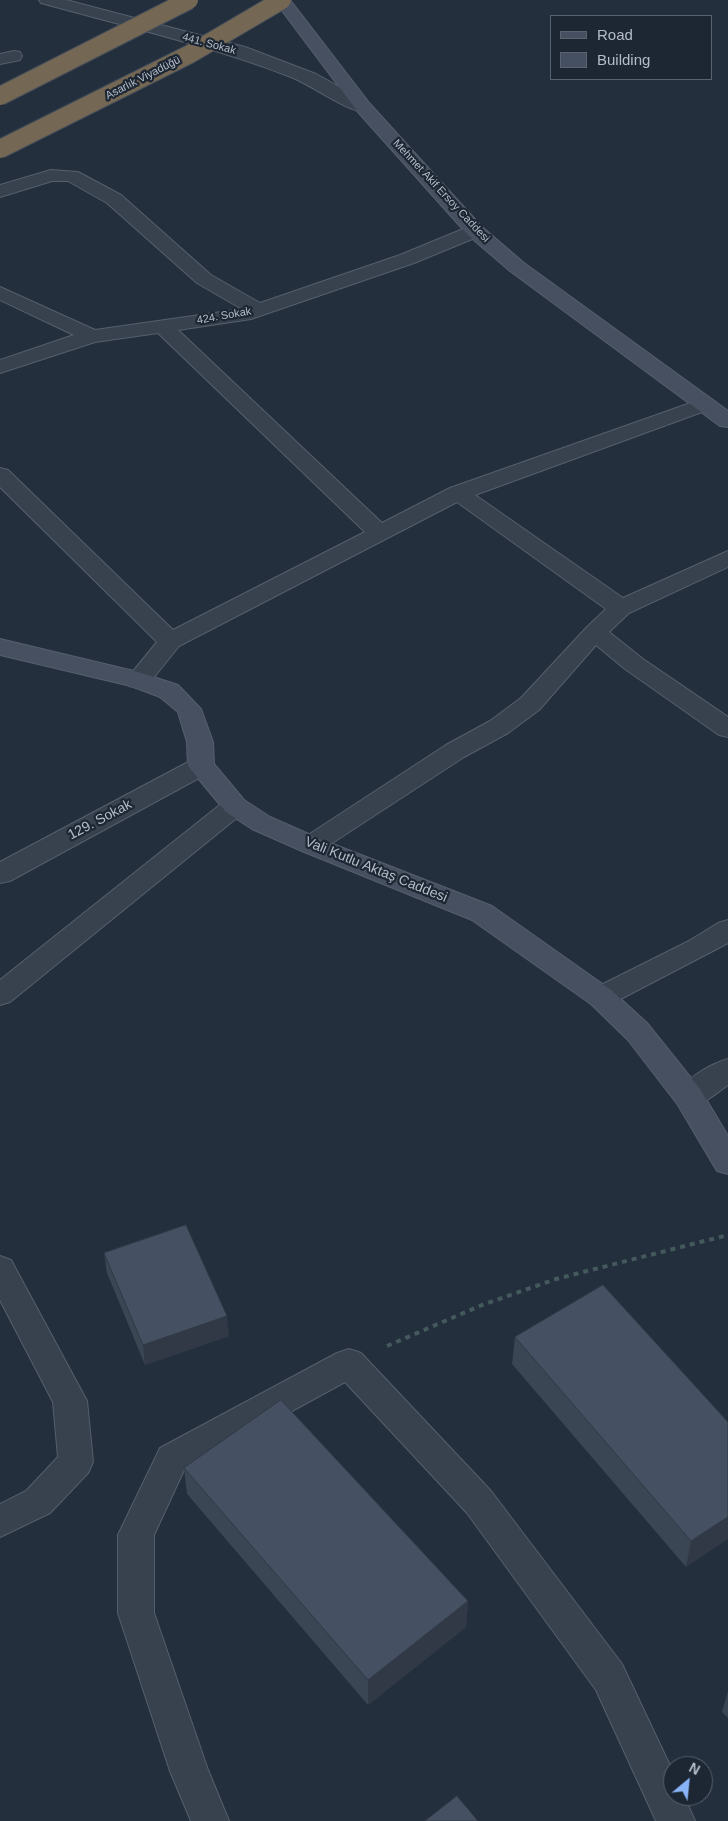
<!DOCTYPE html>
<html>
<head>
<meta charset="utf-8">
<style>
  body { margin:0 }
  #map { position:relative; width:728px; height:1821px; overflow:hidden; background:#242f3e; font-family:Arial,sans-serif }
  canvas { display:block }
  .legend { position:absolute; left:550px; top:15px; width:162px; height:65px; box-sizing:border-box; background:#1d2633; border:1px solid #59626f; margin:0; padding:6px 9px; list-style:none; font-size:15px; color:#b4bcc9 }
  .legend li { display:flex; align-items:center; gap:10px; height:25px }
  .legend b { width:25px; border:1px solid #59626f }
  .north { position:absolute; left:663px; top:1756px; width:50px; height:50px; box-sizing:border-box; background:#1d2633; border:1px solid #59626f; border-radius:50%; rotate:28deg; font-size:14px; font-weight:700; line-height:20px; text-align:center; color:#b4bcc9 }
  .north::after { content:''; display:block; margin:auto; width:18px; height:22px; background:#8ab4f8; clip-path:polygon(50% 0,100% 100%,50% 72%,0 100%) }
</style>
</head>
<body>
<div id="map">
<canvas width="728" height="1821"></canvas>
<ul class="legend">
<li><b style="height:6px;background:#465061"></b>Road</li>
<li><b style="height:14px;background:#455162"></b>Building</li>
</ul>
<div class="north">N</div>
</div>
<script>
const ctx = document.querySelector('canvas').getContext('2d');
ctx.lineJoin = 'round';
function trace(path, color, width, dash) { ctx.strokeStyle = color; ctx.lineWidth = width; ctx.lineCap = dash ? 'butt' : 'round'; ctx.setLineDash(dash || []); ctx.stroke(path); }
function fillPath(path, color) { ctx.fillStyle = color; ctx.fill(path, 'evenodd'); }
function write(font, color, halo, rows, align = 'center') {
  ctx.font = font + ' Arial,sans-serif'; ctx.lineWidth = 4.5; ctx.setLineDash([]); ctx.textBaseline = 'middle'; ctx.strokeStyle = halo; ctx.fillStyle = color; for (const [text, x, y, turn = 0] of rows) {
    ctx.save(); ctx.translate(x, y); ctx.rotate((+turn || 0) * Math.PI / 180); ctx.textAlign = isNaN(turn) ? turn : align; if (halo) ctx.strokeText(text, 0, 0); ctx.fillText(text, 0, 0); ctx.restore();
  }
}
const path = new Path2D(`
  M387,1346L482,1305L556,1279L728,1235`);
const street = new Path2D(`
  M39,0H66L245,47L316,74L370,104L373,108L370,112C353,116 310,84 291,77C210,46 125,26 41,3Z
  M14,51L20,52L22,56L20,60L0,64V54Z
  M51,170L78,172L121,195L211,275L260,303L400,255L468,227H482L484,231L482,235L414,263L251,319L178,330L382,523L450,488L699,400L706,398L713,400L717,404L713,408L475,495L623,598L728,551V567L629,613L609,632L643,659L728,717V737L719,735L625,669L596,645L539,710L508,733L464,757L320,851L311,854L302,851L298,845L302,839L446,745L490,721L521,698L587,627L606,609L457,502L179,646L147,686L138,688L129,686L126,680L157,642L0,487V468L8,470L173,630L365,532L158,333L95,342L0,373V360L74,335L0,300V287L95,330L242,309L197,283L107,203L68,181H52L0,197V185Z
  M201,758L210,760L214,766L210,772L10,881L0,883V862L192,760Z
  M235,797L244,800L248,806L244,812L10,1002L0,1005V980L226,800Z
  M728,920V943L611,1004L601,1008L591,1004L587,997L591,990L689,941L718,923Z
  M728,1059V1085C712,1096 698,1111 678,1105L674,1097C683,1080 710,1064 728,1059Z
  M0,1256L11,1260L87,1401L93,1462L88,1473L50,1513L0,1537V1504L26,1491L58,1457L53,1402L0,1300Z
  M349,1349L361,1353L491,1491L622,1664L673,1772V1796H684L695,1821H656L596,1690L467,1513L345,1382L184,1470L154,1535V1613L208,1770L229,1821H191L170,1771L118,1613V1535L160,1448L337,1353Z`);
const secondary = new Path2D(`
  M274,0H290L370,104L482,227L524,263L728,411V427L720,426L510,271L468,235L358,112Z
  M0,639L138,672L178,685L201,709L213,742L214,764L244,800L270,817L320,839L492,906L611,990L648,1024L700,1089L728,1136V1174L717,1171L678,1105L628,1040L591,1004L472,920L302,851L252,829L226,812L188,766L187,742L178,712L160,697L131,686L0,655Z`);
const highwayBridge = new Path2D(`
  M0,96L189,0
  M0,149L190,54L282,0`);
const wall = new Path2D(`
  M104,1253L229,1336L145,1365L107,1273Z
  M515,1337L728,1422L686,1567L512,1364Z
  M184,1468L468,1601L466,1627L368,1705L187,1494Z
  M728,1691V1718L722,1712Z`);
const shadedWall = new Path2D(`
  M227,1316L229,1336L145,1365L143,1345Z
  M728,1517V1539L686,1567L691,1541Z
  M468,1601L466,1627L368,1705V1680Z`);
const building = new Path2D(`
  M186,1225L227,1316L143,1345L104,1253Z
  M603,1285L728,1422V1517L691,1541L515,1337Z
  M281,1400L468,1601L368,1680L184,1468Z
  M457,1796L478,1821H425Z`);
const farStreetnames = [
  ["441. Sokak",209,44,15],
  ["Asarlık Viyadüğü",143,78,-27],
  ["Mehmet Akif Ersoy Caddesi",441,191,47],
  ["424. Sokak",224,316,-10]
];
const streetNames = [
  ["129. Sokak",100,820,-28],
  ["Vali Kutlu Aktaş Caddesi",376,870,22]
];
trace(street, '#565f6c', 2);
trace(secondary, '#565f6c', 2);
trace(path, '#44595c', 4, [5, 5]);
fillPath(street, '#38414e');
fillPath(secondary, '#465061');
trace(highwayBridge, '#434c59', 20, []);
trace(highwayBridge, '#746855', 18);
fillPath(wall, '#3b4654');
fillPath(shadedWall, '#303945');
fillPath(building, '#455162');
trace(building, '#303945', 1);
write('11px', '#b4bcc9', '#1d2633', farStreetnames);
write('14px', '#b4bcc9', '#1d2633', streetNames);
</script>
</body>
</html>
